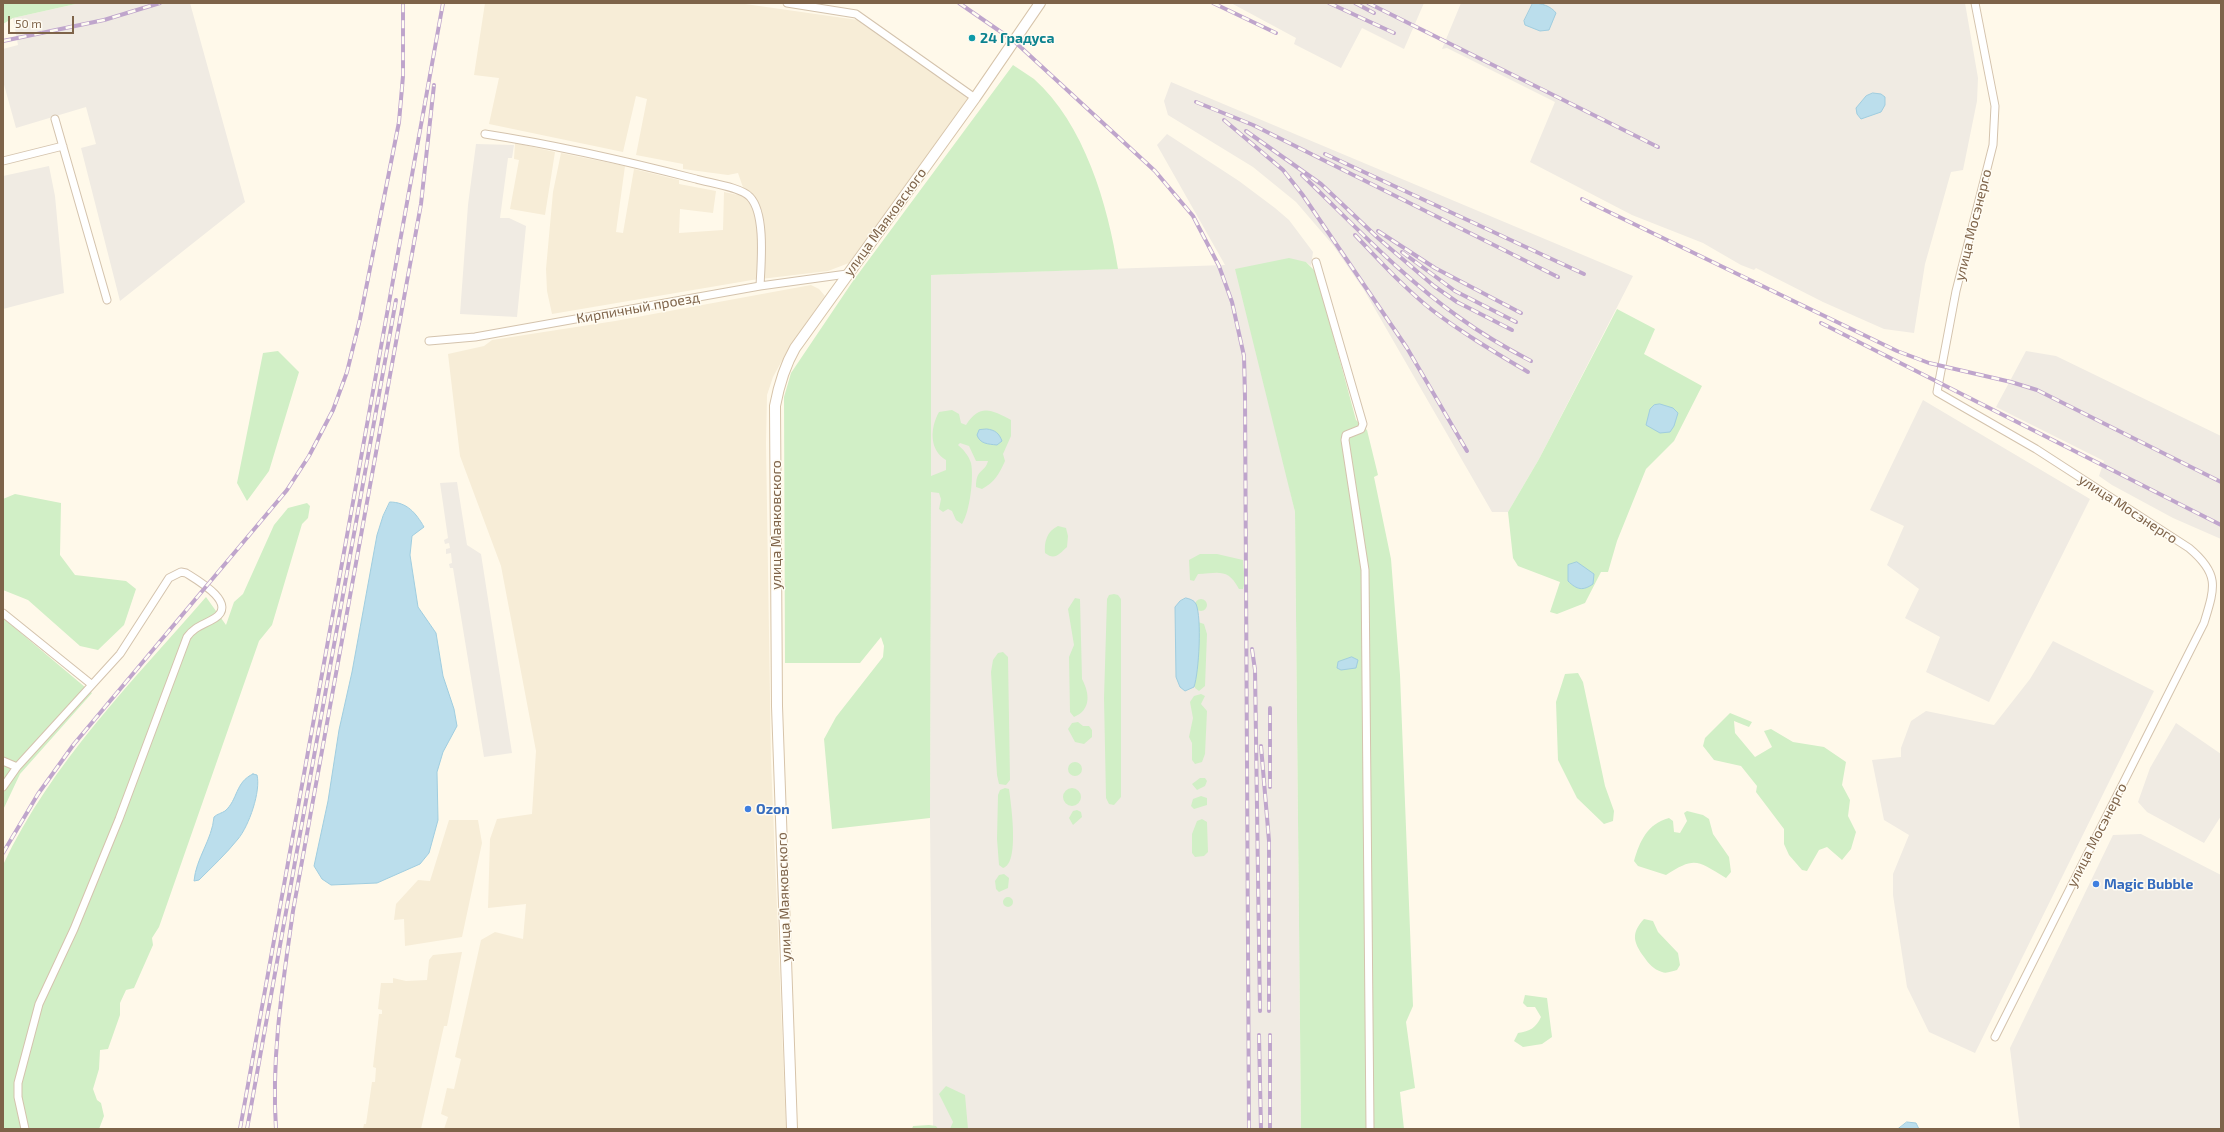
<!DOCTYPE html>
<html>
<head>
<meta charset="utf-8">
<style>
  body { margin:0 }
  #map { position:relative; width:2224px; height:1132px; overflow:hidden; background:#fff9ea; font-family:"Exo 2",sans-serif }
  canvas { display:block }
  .frame { position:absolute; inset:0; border:4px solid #7e6349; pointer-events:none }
  .scale { position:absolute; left:8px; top:16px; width:66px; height:18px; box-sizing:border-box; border:2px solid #7e6349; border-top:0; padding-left:5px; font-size:12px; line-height:14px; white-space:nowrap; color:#7e6349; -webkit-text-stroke:3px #fffcf3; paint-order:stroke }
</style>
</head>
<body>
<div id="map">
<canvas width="2224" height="1132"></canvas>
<div class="frame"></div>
<div class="scale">50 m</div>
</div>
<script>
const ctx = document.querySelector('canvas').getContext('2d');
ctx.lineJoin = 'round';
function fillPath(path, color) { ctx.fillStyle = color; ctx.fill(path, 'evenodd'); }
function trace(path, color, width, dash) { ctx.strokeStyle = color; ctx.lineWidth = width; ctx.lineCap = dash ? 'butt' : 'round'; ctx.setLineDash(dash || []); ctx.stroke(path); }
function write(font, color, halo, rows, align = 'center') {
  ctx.font = font + ' "Exo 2",sans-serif'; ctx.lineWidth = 3; ctx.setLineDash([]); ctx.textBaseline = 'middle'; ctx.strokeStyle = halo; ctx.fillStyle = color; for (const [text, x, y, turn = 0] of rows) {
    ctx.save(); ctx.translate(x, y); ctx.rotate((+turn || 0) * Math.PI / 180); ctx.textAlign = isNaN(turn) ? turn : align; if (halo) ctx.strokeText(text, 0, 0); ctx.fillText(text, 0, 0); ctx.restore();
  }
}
const residential = new Path2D(`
  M485,3H738L858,20L968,98L849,263L828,271L752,280L552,314L547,291L546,269L553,192L561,153L625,166L616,232L623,233L634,169L679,180V184L716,191L713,213L680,209L679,233L723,230L724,192L743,196L747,199L738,173L728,175L683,169V164L636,155L647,99L636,96L623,152L489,124L499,78L474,75Z
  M515,143L555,152L545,215L510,209L519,160L514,159Z
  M811,285L819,289L825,296L790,346L773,377L767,395L766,443L771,760L786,1129H444L448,1117L441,1114L447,1088L454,1089L461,1059L455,1057L481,940L495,932L523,939L526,904L488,908L490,839L497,819L532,814L536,751L501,566L460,456L448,354L484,346L492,340L615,321Z
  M449,820H478L482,843L462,937L405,946L404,919L394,920L396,904L418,880L430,881Z
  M462,952L447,1026H444L421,1129H363L364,1124H366L372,1082H375L376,1068L373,1067L379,1014H382V1010L378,1009L381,983H393V978L406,981L427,980L429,960L433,955Z`);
const industrial = new Path2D(`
  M80,3H190L245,202L120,301L81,148L96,144L86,107L16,128L3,81V49L18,45L13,18Z
  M1231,3H1424L1404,49L1362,28L1341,68L1294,44L1296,38Z
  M1461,3H1965L1978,78L1977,101L1963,170L1951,172L1925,264L1914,333L1884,329L1823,302L1756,268L1754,270L1741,265L1703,243L1632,215L1530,162L1555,102L1447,48L1442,49Z
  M1171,82L1633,276L1539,459L1508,512H1492L1364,290L1333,245L1296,202L1253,167L1168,115L1164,101Z
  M1167,134L1239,181L1275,208L1289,220L1313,252L1311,266L1306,262L1282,454L1295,512L1301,1129H933L930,818L931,275L1225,265L1157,145Z
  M476,144L514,145L512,158H508L500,218H509L526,226L517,317L460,314L468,205Z
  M49,166L55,196L64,293L3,309V176Z
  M2026,351L2056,356L2221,436V539L2173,518L2112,485L2099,476L2104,461L1996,407Z
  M1923,400L2090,499L1989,702L1926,672L1940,637L1905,618L1919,589L1887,565L1904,526L1870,510Z
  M457,482L467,545L481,554L512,753L484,757L453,568H450L449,564L452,563L451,553L446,554V549L450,548L449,543L445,544L444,540L448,538L440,483Z
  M2053,641L2154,691L1975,1053L1929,1032L1907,987L1893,895V874L1909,835L1884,820L1872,760L1901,757V748L1911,721L1926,711L1994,725L2030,679Z
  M2176,723L2221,754V816L2204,843L2147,812L2138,802L2150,768Z
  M2141,834L2221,875V1129H2020L2010,1048L2113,835Z`);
const green = new Path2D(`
  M3,3H80L13,18L3,24Z
  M1013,65C1020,70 1027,74 1034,79C1084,123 1108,205 1118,269L931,275V476L946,470V460C929,450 930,428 939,412L952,410L959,414L961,423L966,425C980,403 992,410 1011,420V436L1003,454L1005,461C999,474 995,482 982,489L976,487C976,468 985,473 988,461H976L969,446L960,443L958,445C963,449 969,456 971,463C974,477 970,512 962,524L956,520L952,511L948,509L943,512L939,509L941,499L939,493L931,492L930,818L832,829L824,739L836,717L883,657L884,646L881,637L860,663H785L784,397L791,373L853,281Z
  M1289,258L1306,262L1316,272L1356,420L1367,430L1378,475L1374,477L1391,559L1400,675L1413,1006L1406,1022L1415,1088L1400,1092L1404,1129H1301L1295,512L1235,269Z
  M1617,309L1655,329L1644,354L1702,386L1674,441L1646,469L1617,541L1608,572H1601L1585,603L1557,614L1550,612L1560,582L1518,566L1513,558L1508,512L1539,459Z
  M278,351L299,372L269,471L247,501L237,483L263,353Z
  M15,494L61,503L60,555L75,575L126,581L136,589L124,625L98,650L80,646L28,600L3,590V499Z
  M307,503L310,506L308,518L302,524L272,625L259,641L159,927L152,938L153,945L134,988L126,990L120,1003V1015L108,1049L100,1050L99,1069L93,1089L97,1100L101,1103L104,1116L99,1129H3V865C51,763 133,681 206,597L226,625L234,602L243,594L274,525L288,508Z
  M1058,526L1066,528L1068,536L1067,547C1059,554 1055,561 1045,553C1044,542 1047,531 1058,526Z
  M1200,554H1217L1243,560C1243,569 1246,580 1243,589H1239C1228,568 1219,573 1198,574L1194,581L1190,580L1189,560Z
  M1114,594L1118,595L1121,599V797L1114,805L1109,804L1106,798L1104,698L1107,599L1109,595Z
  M1075,598L1080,599L1082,679C1090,694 1091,710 1074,717L1070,712L1069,657L1074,645L1068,609Z
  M1195 605a6 6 0 1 1 12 0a6 6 0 1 1-12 0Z
  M3,618L92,693L20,774L3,810Z
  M1198,622L1204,624L1207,634L1205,686L1199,691L1195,688L1193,678Z
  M1003,652L1008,657L1010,780L1006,785L999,784L997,775L991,672L993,660L998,653Z
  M1578,673L1583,682L1605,786L1614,811L1613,821L1604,824L1577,798L1558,760L1556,702L1565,674Z
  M1201,694L1205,696L1201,704L1207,711L1205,754L1202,762L1195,764L1192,760V743L1189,737L1193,718L1190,702L1194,696Z
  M1730,713L1752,722L1749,727L1734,721L1735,733L1755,757L1772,747L1764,731L1771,729L1793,742L1824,747L1846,762L1842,785L1850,800L1848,816L1856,832L1851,849L1842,860L1827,847L1819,850L1807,871L1802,870L1789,855L1784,844V829L1756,792L1757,786L1741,766L1714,760L1703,746L1705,738Z
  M1078,722L1083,726H1089L1092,730V737L1084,744L1075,742L1068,729L1072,723Z
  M1068 769a7 7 0 1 1 14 0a7 7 0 1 1-14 0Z
  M1200,778H1205L1207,781L1205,786L1197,790L1192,784Z
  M1063 797a9 9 0 1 1 18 0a9 9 0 1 1-18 0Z
  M1005,788L1009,789C1011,804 1020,864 1003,868L999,865L997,839L998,795L1000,790Z
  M1201,796L1207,798V805L1194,809L1191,806L1193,799Z
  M1077,810L1081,812L1082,817L1073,825L1069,818L1073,811Z
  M1687,811L1703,815L1709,819L1713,834L1729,857L1731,872L1726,878C1697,861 1696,856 1666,875L1638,866L1634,861C1640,841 1647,824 1669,818L1673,821L1674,832L1680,833L1687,821L1684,813Z
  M1202,819L1207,822L1208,852L1204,856L1195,857L1192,853V834L1197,821Z
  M1004,874L1009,878L1008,888L999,892L996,889L995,881L999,875Z
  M1003 902a5 5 0 1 1 10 0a5 5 0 1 1-10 0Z
  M1644,919L1653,921L1658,932L1678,953L1680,965L1677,970C1673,971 1666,974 1662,972C1653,969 1649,964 1644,957C1633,942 1631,933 1644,919Z
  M1525,995L1547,998L1552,1037L1542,1044L1523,1047L1514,1041L1518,1033C1530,1031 1536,1028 1541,1017L1535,1007H1527L1523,1003Z
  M946,1086L965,1095L968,1129H950L953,1122L939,1094Z
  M929,1125L936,1126L938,1129H912L913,1126Z`);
const water = new Path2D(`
  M1533,3C1541,3 1551,6 1556,13L1549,30L1540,31L1525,25L1524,21Z
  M1873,93L1881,94L1885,97V105L1881,112L1861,119L1857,114L1856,108L1866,96Z
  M1660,404L1673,408L1678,413L1674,426L1670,432L1660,433L1646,425L1650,409L1654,405Z
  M987,429C995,430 999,433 1002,441L997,445C988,444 980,444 977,435L979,430Z
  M390,502C407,502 416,513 424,527L412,536L410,555L418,607L436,633L443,676L454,709L457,726L443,752L437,772L438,820L429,853L420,864L377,883L331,885L322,879L314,866L328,801L339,730L352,672L377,535L383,516Z
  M1577,562L1594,574L1593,584C1583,591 1577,590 1568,581V565Z
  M1186,598C1190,599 1194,600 1196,604C1202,618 1199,672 1194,687L1185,691L1180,687L1176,677L1175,607L1180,601Z
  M1352,657L1358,660L1356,668L1341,670L1337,668L1338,662Z
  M253,774L257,775C261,791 249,826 238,839C226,854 212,867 199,880L194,881C196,858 212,840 214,817C217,814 222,813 225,811C238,800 235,782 253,774Z
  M1907,1122L1916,1123L1919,1129H1898Z`);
const street = new Path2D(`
  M787,3L856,14L975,98
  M1975,3L1995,106L1993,145L1956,291L1937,392L2036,449L2189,548C2220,574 2215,587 2204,623L1995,1037
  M55,119L107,300
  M485,134C556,145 626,161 696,179C709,183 741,187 750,197C766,214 761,264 760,286
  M3,161L63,146
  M1316,262L1363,424L1361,429L1346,435L1345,440L1365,570L1370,1129
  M429,341L475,337L760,286L847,274
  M3,613L91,684
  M3,761L17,767
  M3,787L17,767L120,654L169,578L181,572L186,573C197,580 238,603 215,618C204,625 195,626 187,637L119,819L74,929L39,1004L18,1083V1097L25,1129`);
const secondary = new Path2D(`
  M792,1129L777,706L775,406C779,385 784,367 795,348L975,98L1040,3`);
const rail = new Path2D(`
  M959,3L1014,41L1155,171L1193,216L1219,266L1232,302L1244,356L1245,397L1249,1129
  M1213,3L1276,33
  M1329,3L1394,33
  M1355,3L1374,13
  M1368,3L1658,147
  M3,41L104,20L160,3
  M1196,102L1253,125L1558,277
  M1224,120L1283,170L1302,194L1407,348L1467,451
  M1246,131L1321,184L1378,238L1434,286L1457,302L1512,330
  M1325,154L1584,274
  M1302,175C1353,224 1402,277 1460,318C1482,334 1506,348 1531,361
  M1582,199L1897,351L1929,363L2011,382L2037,390L2221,482
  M1378,231L1435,268L1521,313
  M1355,235C1380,261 1404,288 1432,310C1462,333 1496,353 1528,372
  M1402,252L1455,291L1516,322
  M1821,323L2221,525
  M1252,649L1255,670L1260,1011
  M1261,746L1269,841V1011
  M1270,787V708
  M3,853L38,794L74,744L287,490L309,456L333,410L347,372L360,319L399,122L403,76V3
  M1259,1035L1261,1129
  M1270,1035V1129
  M240,1129L443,3
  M247,1129L396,300
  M276,1129C271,1056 283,983 293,911L421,204L434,85`);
const markers = [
  [972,38,4,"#0f9aa8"],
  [748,809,4,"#3f7fe0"],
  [2096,884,4,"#3f7fe0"]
];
const cultureNames = [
  ["24 Градуса",980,38]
];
const streetNames = [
  ["улица Маяковского",885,222,-54],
  ["улица Мосэнерго",1973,225,-76],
  ["Кирпичный проезд",638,308,-10],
  ["улица Мосэнерго",2128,509,33],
  ["улица Маяковского",776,525,-90],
  ["улица Мосэнерго",2097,835,-63],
  ["улица Маяковского",784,897,-92]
];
const shopNames = [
  ["Ozon",756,809],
  ["Magic Bubble",2104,884]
];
fillPath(residential, '#f7edd7');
fillPath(industrial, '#f0ebe3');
fillPath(green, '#d1efc6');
fillPath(water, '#bbdeec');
trace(water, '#a0cddf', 1);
trace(street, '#d4c3ad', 9);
trace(secondary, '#d7c4aa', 12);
trace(street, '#fff', 7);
trace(secondary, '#fff', 10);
trace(rail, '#bfa5cc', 4);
trace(rail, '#fffcf3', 2.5, [8]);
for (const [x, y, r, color] of markers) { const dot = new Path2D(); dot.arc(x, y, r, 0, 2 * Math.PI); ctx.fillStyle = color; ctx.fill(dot); trace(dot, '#fffcf3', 1.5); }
write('bold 14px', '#0d838f', '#fffcf3', cultureNames, 'left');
write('14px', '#7e6349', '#fffcf3', streetNames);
write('bold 14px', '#366cbe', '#fffcf3', shopNames, 'left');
</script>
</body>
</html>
